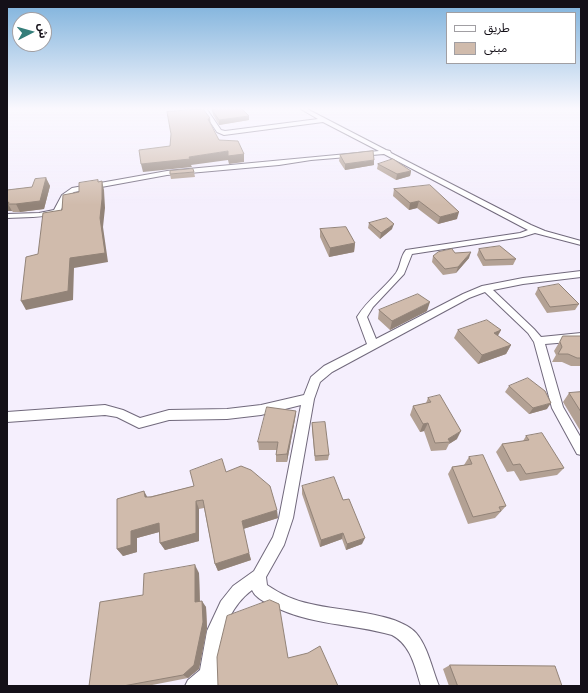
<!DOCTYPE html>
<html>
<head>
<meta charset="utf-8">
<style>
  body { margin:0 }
  #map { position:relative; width:588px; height:693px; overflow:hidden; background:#f5effd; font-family:Ubuntu,"Noto Sans Arabic",sans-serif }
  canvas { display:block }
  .frame { position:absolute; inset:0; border:8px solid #141018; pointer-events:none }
  .legend { position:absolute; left:446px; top:12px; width:130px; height:52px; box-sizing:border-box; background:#fff; border:1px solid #a19fa3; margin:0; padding:5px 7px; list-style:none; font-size:12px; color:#141018 }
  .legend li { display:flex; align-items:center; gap:8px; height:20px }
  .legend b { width:20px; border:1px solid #a19fa3 }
  .north { position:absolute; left:12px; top:12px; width:40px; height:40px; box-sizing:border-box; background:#fff; border:1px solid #a19fa3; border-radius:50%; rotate:84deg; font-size:11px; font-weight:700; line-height:16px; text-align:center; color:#141018 }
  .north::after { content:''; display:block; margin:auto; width:14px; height:18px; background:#357e7a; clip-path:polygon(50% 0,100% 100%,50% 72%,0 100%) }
</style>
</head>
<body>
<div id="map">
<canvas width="588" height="693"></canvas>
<div class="frame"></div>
<ul class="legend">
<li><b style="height:5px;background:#fff"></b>طريق</li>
<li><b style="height:11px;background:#d0bbac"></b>مبنى</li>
</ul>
<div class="north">ش</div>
</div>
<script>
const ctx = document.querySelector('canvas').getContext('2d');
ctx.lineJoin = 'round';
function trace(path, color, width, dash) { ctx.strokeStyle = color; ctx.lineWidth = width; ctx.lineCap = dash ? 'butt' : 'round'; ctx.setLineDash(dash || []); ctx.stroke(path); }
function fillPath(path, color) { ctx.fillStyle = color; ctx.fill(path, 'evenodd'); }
const street = new Path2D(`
  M201,108H206L221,130L225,131L318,119L299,108H305L386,150L390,151L391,153L531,225L545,231L581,241V245L535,233L522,237L412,254L404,274L373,307L367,317L376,339L463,294L482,286L523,278L581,271V277L523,284L493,290L534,329L541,337L581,333V341L545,344L563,407L581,438V455L577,454L552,408L534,342L528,333L485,292L469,298L332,372L320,382L314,399L293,518L284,545L266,577L267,585C280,594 295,601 311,604C338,611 397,612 416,633C428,647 432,669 439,686H421C415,667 411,645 392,635C351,623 311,626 271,605C264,602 255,597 252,590C231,606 224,627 220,652C218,666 216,673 221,686H185L188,680L200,670L207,631L221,601L233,586L254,571L273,537L279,518L301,405L261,415L227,419L169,420L139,428L117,417L105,415L7,422V412L105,405L123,410L140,418L169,410L227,409L261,405L304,395L311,377L324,366L367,344L357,317C368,299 384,289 396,273C401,266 400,257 406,250L520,233L528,230L384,154L311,160L279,165L167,175L74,192L65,199L60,213C42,218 25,217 7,218V214L39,213L54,210L62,195L72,188L167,171L379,151L323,122L224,135L217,132Z`);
const wall = new Path2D(`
  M212,110L249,116V120L219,125L213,115Z
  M340,155L374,165L345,170L339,161Z
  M378,164L411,171L410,176L396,180L377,169Z
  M194,172L195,177L171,179L170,174Z
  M46,178L50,186L44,209L20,212H13L12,211H7V190L32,187Z
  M394,189L457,219L438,224L417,208L409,210L393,196Z
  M369,223L392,229L380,239L368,228Z
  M320,229L355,243L354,252L329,257L320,237Z
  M479,249L516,259L513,265L483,266L477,255Z
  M433,256L469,258L456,273L443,275L432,262Z
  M538,288L579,304L575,310L547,313L535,294Z
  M379,310L427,311L390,330L378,319Z
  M458,330H501L498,336L511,345L506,354L478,364L454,338Z
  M563,336H581V366H571L562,362H552L556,355L554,351Z
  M509,386L547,409L529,414L505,392Z
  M581,392V432L563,402L569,393Z
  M428,398L457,439L449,444L446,450L431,451L424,431L420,432L410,415L413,406L426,403Z
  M296,411L295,419L287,462H276V455L277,450H259L258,442Z
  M312,423L329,455L328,460L315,461L312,429Z
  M526,436L564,468L557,475L520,481L514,471L507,472L496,452L502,444L523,441Z
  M469,457L506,506L495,518L468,524L448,474L452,467L464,465Z
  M226,472L278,518L243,529L251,560L218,571L215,564L204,508L199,509V541L165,550L160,543L159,532L137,538V552L123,556L117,549L148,497L194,486Z
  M302,486L343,500L362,544L346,550L342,539L320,547L302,494Z
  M199,573L200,602L206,607L207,628L199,669L188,678L147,686H89L143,595Z
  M450,665L562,686H449L443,669Z`);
const shadedWall = new Path2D(`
  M468,108H490L468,110Z
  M249,116V120L219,125V120Z
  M210,118L211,126L208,119Z
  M228,151L244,154V162L229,164L228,160L191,165L192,167L143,172L141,164Z
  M374,160V165L345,170V164Z
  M411,171L410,176L396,180L397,174Z
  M46,178L50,186L44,209L20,212L16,204Z
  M102,181L104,190L105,208L103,227L108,262L74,268L73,300L26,310L21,301L70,258Z
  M419,201L417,208L409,210L410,203Z
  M9,202L8,204L12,211H7V203Z
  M459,212L457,219L438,224L440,217Z
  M394,224L392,229L380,239L381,233Z
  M355,243L354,252L329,257L330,248Z
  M471,252L469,258L456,273L458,267Z
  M430,302L427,311L390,330L392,321Z
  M501,330L496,338L494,333Z
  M511,345L506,354L478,364L482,355Z
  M551,403L547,409L529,414L533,408Z
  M296,411L295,419L287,462V454Z
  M428,423L424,431L420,432L423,424Z
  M461,431L457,439L449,444L450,442L448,439Z
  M144,491L149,500L145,497Z
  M196,501L199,509V541L165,550L160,543Z
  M277,510L278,518L243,529L242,521Z
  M159,523L163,531L137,538V552L123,556L117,549L131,531Z
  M343,533L342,539L320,547L321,540Z
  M365,538L362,544L346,550L347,544Z
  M249,553L251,560L218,571L215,564Z
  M195,565L199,573L200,609L195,602Z
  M202,601L206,607L207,628L199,669L188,678L183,675Z`);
const building = new Path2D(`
  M214,108H241L249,116L219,120L212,110H214Z
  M203,109L210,118L208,119L219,140L238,141L244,154L228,156V151L189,157L190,159L141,164L139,150L170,146L171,134L167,112Z
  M373,151L374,160L345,164L340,155Z
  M393,159L411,171L397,174L378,164Z
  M193,169L194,172L170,174V171Z
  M46,178L40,201L16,204H8L9,202L7,203V190L32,187L35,179Z
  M98,180V182L102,181V199L100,218L105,253L70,258L68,291L21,301L26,257L38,254L43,213L62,210L63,195L79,192V183Z
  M430,185L459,212L440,217L419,201L410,203L394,189Z
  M387,218L394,224L381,233L369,223Z
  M346,227L355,243L330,248L320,229Z
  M500,246L516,259L485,260L479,249Z
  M452,249L455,253L471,252L458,267L445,269L433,256L438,252Z
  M559,284L579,304L550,307L538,288Z
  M418,294L430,302L392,321L379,310Z
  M487,320L501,330L494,333L511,345L482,355L458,330Z
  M563,336H581V358H577L568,354H558L562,347L560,342Z
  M528,378L545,391L551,403L533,408L509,386Z
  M581,392V412L569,393Z
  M440,395L461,431L448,439L450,442L435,443L428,423L423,424L413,406L431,402L428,398Z
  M267,407L296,411L287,454L276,455L278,442H258Z
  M325,422L329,455L315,456L312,423Z
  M542,433L564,468L526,474L520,464L513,465L502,444L529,440L526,436Z
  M483,455L506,506L499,507L501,511L473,517L452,467L472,464L469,457Z
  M222,459L226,472L241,466L251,470L270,486L277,510L242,521L249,553L215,564L203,500L196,501V533L160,543L159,523L131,531V545L117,549V499L144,491L145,497H151L194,486L190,471Z
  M334,477L343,500L349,499L365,538L347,544L343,533L321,540L302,486Z
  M195,565V602L202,601L203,622L194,665L183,675L123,686H89L100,602L143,595L144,574Z
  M270,600L279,604L288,658L308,653L320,646L338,686H218L217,657L227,616Z
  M450,665L555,666L562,686H458Z`);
trace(street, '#71697c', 2);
fillPath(street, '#fff');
fillPath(wall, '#b3a194');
fillPath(shadedWall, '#928378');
fillPath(building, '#d0bbac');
trace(building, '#928378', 1);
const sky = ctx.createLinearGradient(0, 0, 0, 205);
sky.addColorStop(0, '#7eb2dc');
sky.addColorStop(0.53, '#faf8fe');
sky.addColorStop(1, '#faf8fe00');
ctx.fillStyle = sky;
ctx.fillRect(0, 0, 588, 205);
</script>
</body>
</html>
